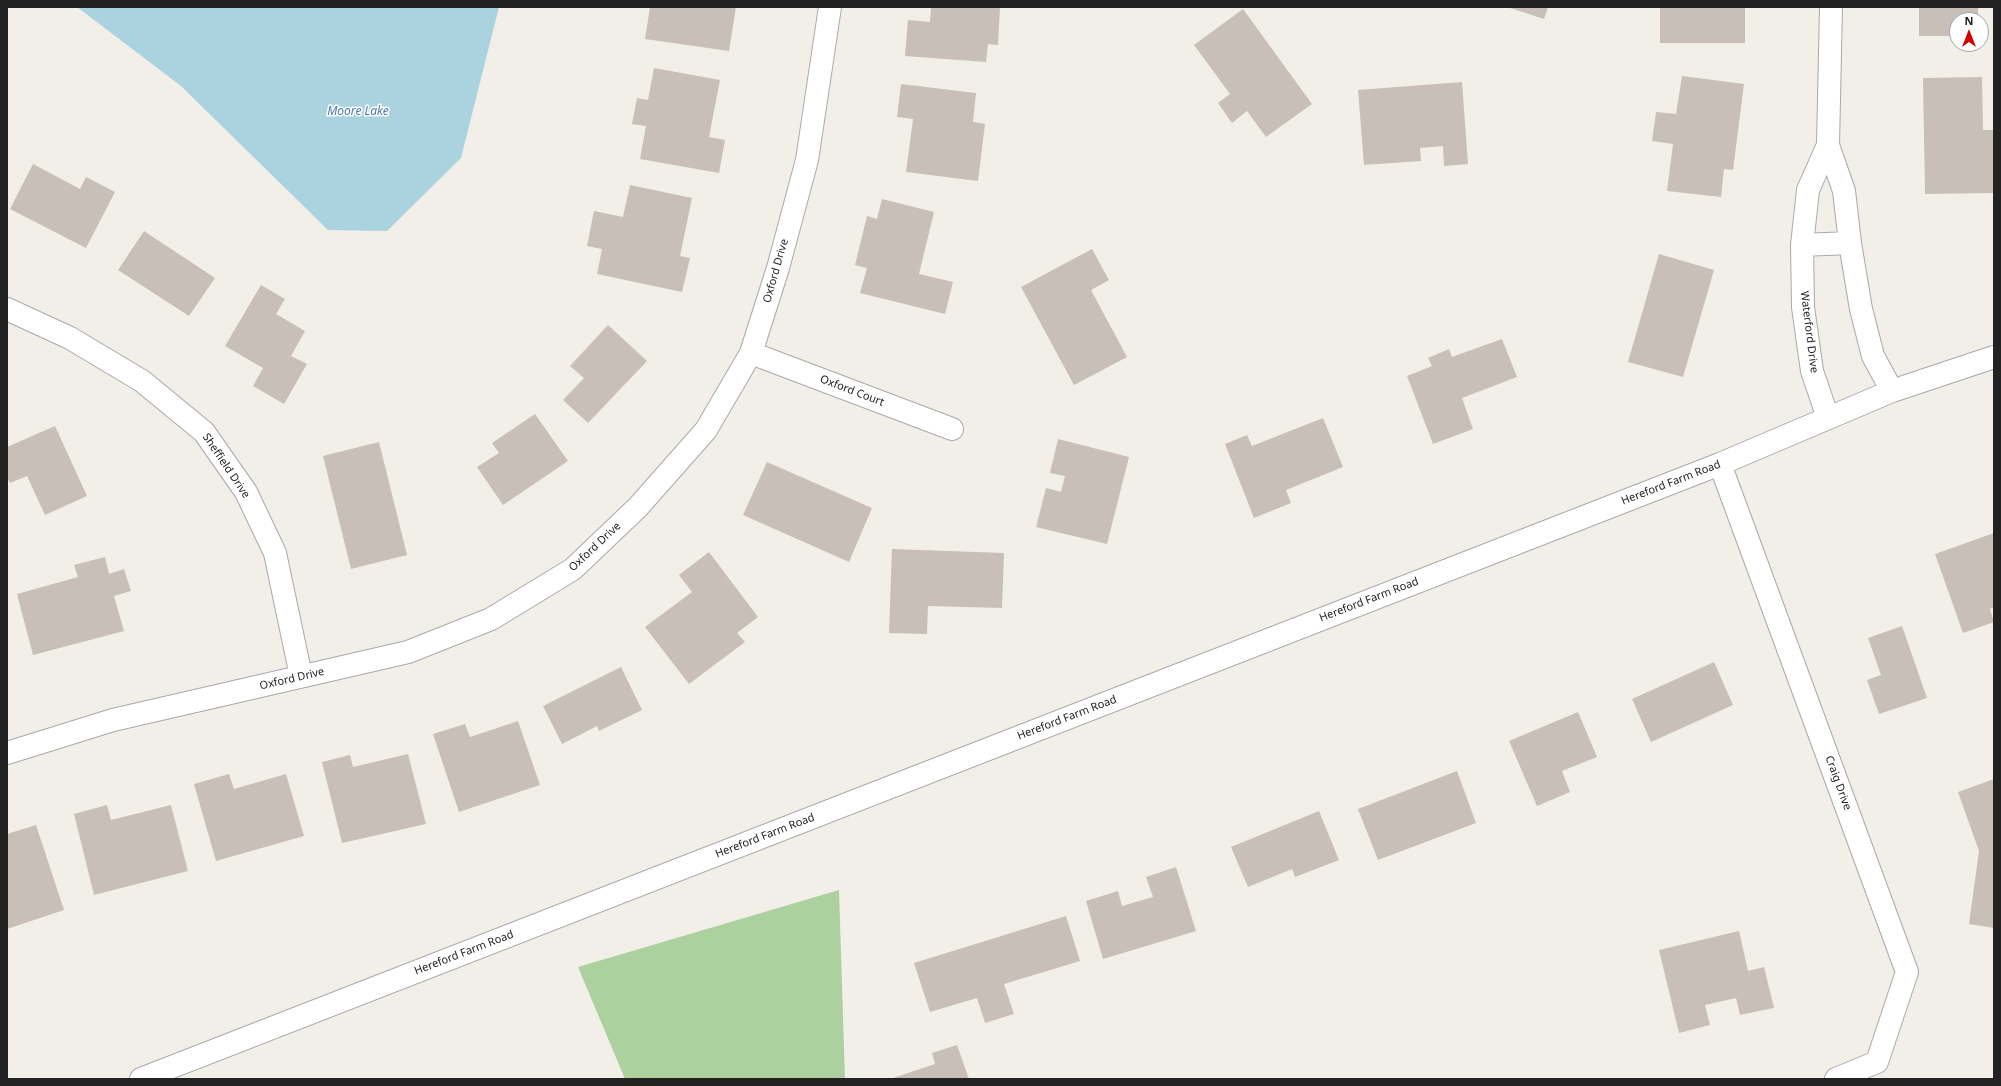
<!DOCTYPE html>
<html>
<head>
<meta charset="utf-8">
<style>
  body { margin:0 }
  #map { position:relative; width:2001px; height:1086px; overflow:hidden; background:#f2efe9; font-family:"Noto Sans",sans-serif }
  canvas { display:block }
  .frame { position:absolute; inset:0; border:8px solid #222; pointer-events:none }
  .north { position:absolute; left:1949px; top:12px; width:40px; height:40px; box-sizing:border-box; background:#fff; border:1px solid #a7a7a7; border-radius:50%; rotate:0deg; font-size:11px; font-weight:700; line-height:16px; text-align:center; color:#222 }
  .north::after { content:''; display:block; margin:auto; width:14px; height:18px; background:#d40000; clip-path:polygon(50% 0,100% 100%,50% 72%,0 100%) }
</style>
</head>
<body>
<div id="map">
<canvas width="2001" height="1086"></canvas>
<div class="frame"></div>
<div class="north">N</div>
</div>
<script>
const ctx = document.querySelector('canvas').getContext('2d');
ctx.lineJoin = 'round';
function fillPath(path, color) { ctx.fillStyle = color; ctx.fill(path, 'evenodd'); }
function trace(path, color, width, dash) { ctx.strokeStyle = color; ctx.lineWidth = width; ctx.lineCap = dash ? 'butt' : 'round'; ctx.setLineDash(dash || []); ctx.stroke(path); }
function write(font, color, halo, rows, align = 'center') {
  ctx.font = font + ' "Noto Sans",sans-serif'; ctx.lineWidth = 3; ctx.setLineDash([]); ctx.textBaseline = 'middle'; ctx.strokeStyle = halo; ctx.fillStyle = color; for (const [text, x, y, turn = 0] of rows) {
    ctx.save(); ctx.translate(x, y); ctx.rotate((+turn || 0) * Math.PI / 180); ctx.textAlign = isNaN(turn) ? turn : align; if (halo) ctx.strokeText(text, 0, 0); ctx.fillText(text, 0, 0); ctx.restore();
  }
}
const forest = new Path2D(`
  M839,890L845,1079H625L578,967Z`);
const water = new Path2D(`
  M77,7H499L461,158L387,231L328,230L181,86Z`);
const building = new Path2D(`
  M650,7H736L729,51L645,39Z
  M931,7H1000L998,45L988,44L986,62L905,56L908,20L930,22Z
  M1507,7H1548L1544,19Z
  M1660,7H1745V43H1660Z
  M1919,7H1978V20H1957V36H1919Z
  M1243,9L1312,104L1266,137L1247,111L1232,123L1218,103L1230,94L1194,45Z
  M654,68L720,80L709,137L725,140L719,173L640,159L646,126L632,124L637,98L648,100Z
  M1682,76L1744,84L1733,170L1724,169L1721,197L1667,191L1673,144L1652,141L1656,112L1676,114Z
  M1982,77L1983,130H1994V193L1925,194L1923,78Z
  M1462,82L1468,164L1444,166L1443,146L1420,148L1421,161L1364,165L1358,90Z
  M901,84L976,93L973,122L985,124L978,181L906,172L913,119L897,117Z
  M33,164L80,189L86,177L115,192L86,248L10,209Z
  M630,185L692,198L680,256L690,258L682,292L597,274L602,249L587,246L594,211L623,217Z
  M882,199L934,212L919,274L953,282L945,314L860,293L867,268L855,265L867,216L877,219Z
  M144,231L215,278L189,316L118,270Z
  M1092,249L1109,280L1091,290L1127,357L1074,385L1021,287Z
  M1659,254L1714,270L1683,377L1628,362Z
  M261,285L285,299L276,314L305,331L291,356L307,364L284,404L253,386L263,368L225,346Z
  M608,325L647,361L588,423L563,400L584,378L570,366Z
  M1502,339L1517,377L1462,398L1473,429L1433,444L1407,376L1432,366L1428,358L1449,349L1452,357Z
  M535,414L568,461L503,505L477,467L499,453L492,443Z
  M1323,418L1343,467L1286,490L1291,503L1254,518L1225,444L1247,435L1252,446Z
  M55,426L87,496L45,515L27,476L10,483L7,477V447Z
  M1058,439L1129,457L1107,544L1036,527L1046,488L1061,492L1065,476L1050,473Z
  M379,442L407,555L351,569L323,456Z
  M767,462L872,508L849,562L743,515Z
  M1994,533V607L1990,609L1994,622L1963,633L1935,554Z
  M892,549L1004,553L1002,608L928,606L927,634L889,633Z
  M709,552L758,617L737,633L745,642L689,684L645,627L692,592L679,575Z
  M105,557L109,574L124,569L131,591L114,596L124,631L33,655L17,594L78,577L74,565Z
  M1902,626L1927,698L1879,714L1867,680L1881,675L1868,638Z
  M1714,662L1733,705L1651,742L1632,699Z
  M621,667L642,710L599,731L597,726L562,744L543,706Z
  M1578,712L1597,757L1562,771L1570,792L1537,806L1509,741Z
  M518,721L540,785L459,812L433,734L465,724L470,737Z
  M408,754L426,824L342,843L322,762L350,755L353,767Z
  M1457,771L1476,823L1378,860L1358,809Z
  M229,774L234,789L286,774L304,836L216,861L194,784Z
  M1994,779V928L1969,924L1979,851L1958,792Z
  M107,805L111,820L171,805L188,871L94,895L74,814Z
  M1319,811L1339,860L1295,877L1292,869L1248,887L1231,847Z
  M36,825L64,910L7,929V834Z
  M1176,867L1196,931L1103,959L1086,901L1118,891L1122,906L1153,897L1146,877Z
  M1066,916L1080,961L1004,984L1014,1014L985,1023L977,998L930,1012L914,963Z
  M1739,931L1748,971L1764,967L1774,1008L1740,1015L1736,998L1705,1005L1710,1025L1679,1033L1659,950Z
  M957,1045L969,1079H890L935,1064L932,1053Z`);
const minor = new Path2D(`
  M1831,7L1828,145L1844,191L1850,243L1861,309L1873,356L1892,391
  M1828,145L1808,190L1802,245L1803,307L1812,371L1828,418
  M1802,245L1850,243
  M7,309L70,338L142,381L204,432L246,492L275,553L301,676
  M751,353L952,429
  M1720,464L1907,972L1877,1062L1836,1079
  M7,753L113,720L408,652L491,619L573,569L638,507L706,430L751,353L778,268L807,160L830,7
  M141,1079L1720,464L1892,391L1994,357`);
const streetNames = [
  ["Oxford Drive",776,271,-74],
  ["Waterford Drive",1809,332,83],
  ["Oxford Court",852,391,21],
  ["Sheffield Drive",226,466,56],
  ["Hereford Farm Road",1671,483,-21],
  ["Oxford Drive",595,547,-43],
  ["Hereford Farm Road",1369,600,-21],
  ["Oxford Drive",292,679,-13],
  ["Hereford Farm Road",1067,718,-21],
  ["Craig Drive",1838,783,70],
  ["Hereford Farm Road",765,836,-21],
  ["Hereford Farm Road",464,953,-21]
];
const waterNames = [
  ["Moore Lake",358,112]
];
fillPath(forest, '#add19e');
fillPath(water, '#aad3df');
fillPath(building, '#c7bfb8');
trace(minor, '#a9a9a9', 24);
trace(minor, '#fff', 22);
write('11px', '#222', '#fff', streetNames);
write('italic 12px', '#4a7aab', '#fff', waterNames);
</script>
</body>
</html>
